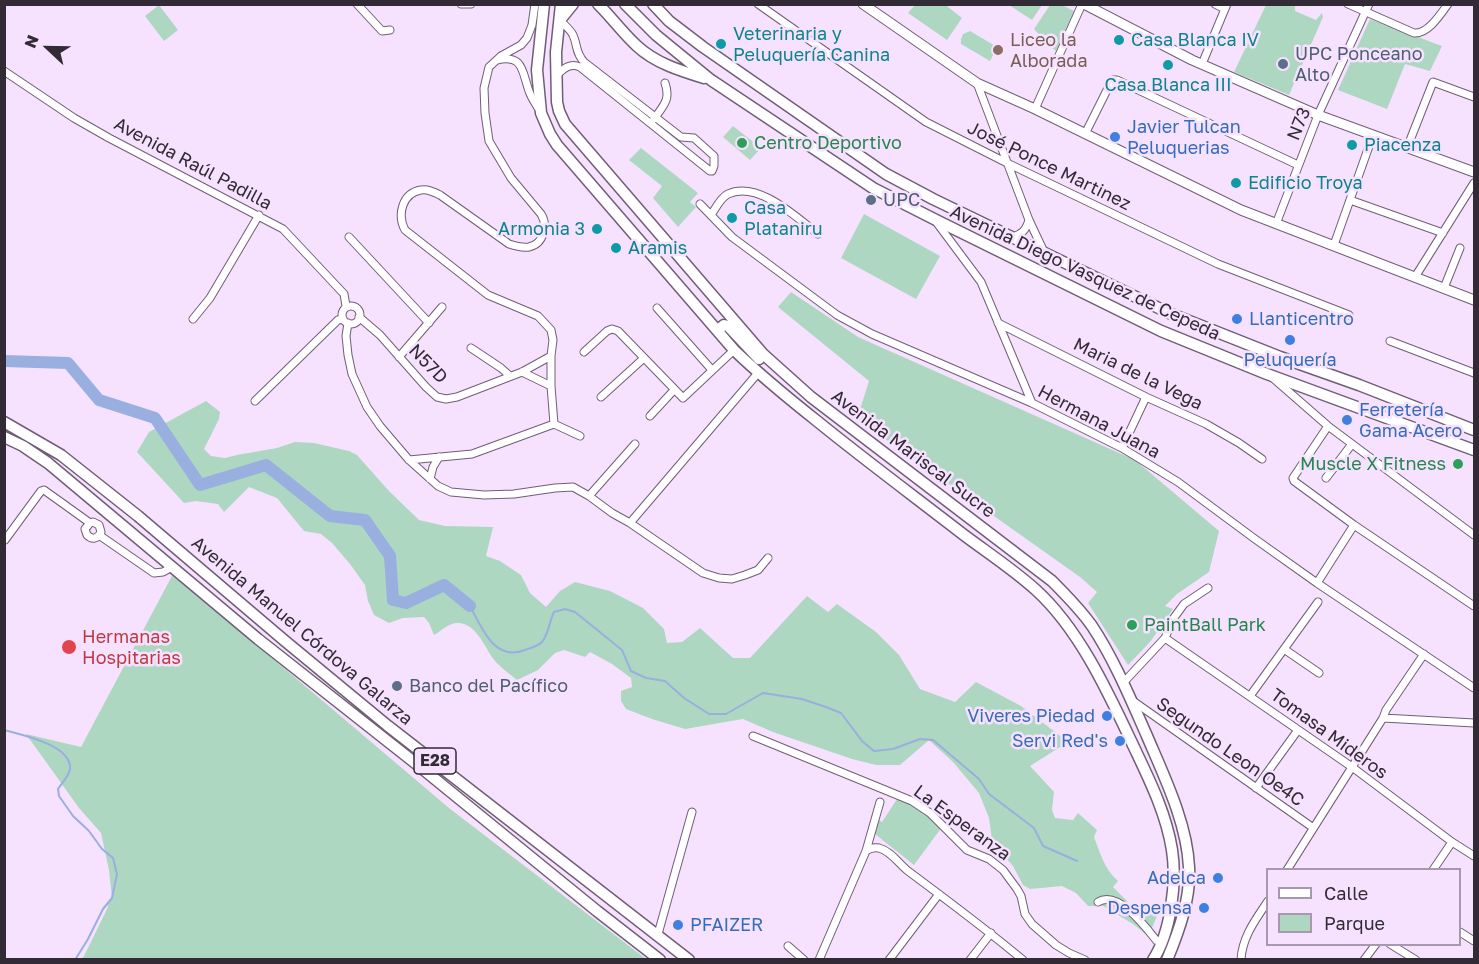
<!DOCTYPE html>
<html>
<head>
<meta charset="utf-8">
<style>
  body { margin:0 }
  #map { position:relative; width:1479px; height:964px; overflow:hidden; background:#f6e2fe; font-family:"Golos Text",sans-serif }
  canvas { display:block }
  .frame { position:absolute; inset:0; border:6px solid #322a35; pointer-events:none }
  .legend { position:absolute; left:1266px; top:868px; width:195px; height:78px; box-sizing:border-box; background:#f6e2fe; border:2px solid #a898ae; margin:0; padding:8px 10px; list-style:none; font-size:18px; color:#322a35 }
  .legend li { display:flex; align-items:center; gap:12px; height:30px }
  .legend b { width:30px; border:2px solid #a898ae }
  .north { position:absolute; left:18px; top:18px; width:60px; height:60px; -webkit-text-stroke:4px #f6e2fe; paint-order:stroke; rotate:292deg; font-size:16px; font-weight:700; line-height:24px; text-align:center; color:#322a35 }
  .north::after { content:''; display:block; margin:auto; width:21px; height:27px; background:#322a35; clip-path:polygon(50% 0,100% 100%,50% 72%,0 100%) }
</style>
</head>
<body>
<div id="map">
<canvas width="1479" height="964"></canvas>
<div class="frame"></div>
<ul class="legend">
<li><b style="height:8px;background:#fff"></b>Calle</li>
<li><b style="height:16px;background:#aed7c2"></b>Parque</li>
</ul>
<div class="north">N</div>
</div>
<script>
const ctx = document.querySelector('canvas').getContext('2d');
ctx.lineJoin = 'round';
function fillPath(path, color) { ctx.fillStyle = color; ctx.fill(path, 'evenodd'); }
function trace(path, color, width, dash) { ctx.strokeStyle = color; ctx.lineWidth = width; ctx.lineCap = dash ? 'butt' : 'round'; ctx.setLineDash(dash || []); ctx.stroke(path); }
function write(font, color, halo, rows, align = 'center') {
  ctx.font = font + ' "Golos Text",sans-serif'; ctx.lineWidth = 5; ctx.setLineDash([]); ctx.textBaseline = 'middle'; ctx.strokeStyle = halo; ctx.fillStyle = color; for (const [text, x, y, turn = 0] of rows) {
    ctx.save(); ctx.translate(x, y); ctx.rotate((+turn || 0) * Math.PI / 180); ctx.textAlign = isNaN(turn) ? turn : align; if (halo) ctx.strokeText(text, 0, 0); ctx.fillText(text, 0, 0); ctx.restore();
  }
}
const green = new Path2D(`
  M159,5L178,30L164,41L145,16Z
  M915,5H947L948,7L962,18L947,40L908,13Z
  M1009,5H1042L1032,20Z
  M1050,5H1062L1074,11L1056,51L1047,44L1034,29Z
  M1266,5H1292L1295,6V11L1316,20L1322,13L1323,17L1289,95L1234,72Z
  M1370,19L1442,46L1430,71L1405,64L1387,109L1338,90Z
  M970,31L997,47L990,61L961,44V39L963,34Z
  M733,126L761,148L750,160L723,137Z
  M641,148L698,193L690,202L696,207L678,227L653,198L662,186L629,160Z
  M864,214L940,256L916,299L841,258Z
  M791,292L858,337L1135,460L1219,531L1209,572L1177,594L1165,606L1173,609L1150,642L1128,665L1088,603L1097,592L1080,577L857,419L869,381L778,307Z
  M206,401L220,412L219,419L204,449L211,456L225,458L237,455L277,448L295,442L314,443L349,451L357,455L389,491L419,520L445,526L493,527L486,556L500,561L521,575L530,593L546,607L560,591L575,582L610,591L643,608L664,629L667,643L682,642L700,628L733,658H750L807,596L828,612L837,604L876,632L899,655L920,689L955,702L976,682L1021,706L1068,742L1030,766L1054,792L1052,810L1055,818L1073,820L1078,813L1097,830L1094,837C1100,853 1105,870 1118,881L1113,887L1132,906L1139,907L1143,904L1159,911L1152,928L1148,936L1133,924L1103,906H1088L1076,893L1062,886L1030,889L1023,885L1013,866L998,849L992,840L989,818L979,793L953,762L929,740L900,765H876L852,759L773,732L743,719L685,729L652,719L626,709L621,701V691L632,687L631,678L612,664L590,652L585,657L564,650L555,653L538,670L517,680C510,674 501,668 495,661C485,649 478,625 459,623C450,622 441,631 434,635L429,623L424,617L403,618L389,623L374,615L368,601L365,585L350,564L332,543L321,534L304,531L277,498L249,487L224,512L218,504L196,501L184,503L137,452L149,432Z
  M173,574L449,808L646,959H81L84,956L108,907V903L112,898L109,870L101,833L79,808L26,734L81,747Z
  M899,796L914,805L942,827L914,865L875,834L879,820L882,822Z`);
const stream = new Path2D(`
  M470,606C482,628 494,662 525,650C531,648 538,646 542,642C549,633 549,622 554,612L565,609L575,612L622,650L631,671L646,678L665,681L684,698L709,714H726L763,693L802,699L826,707L841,713L862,741L874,751L893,749L920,739L933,740L979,779L989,794L1034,828L1043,846L1077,861
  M4,730C22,735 72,745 70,769C69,776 62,783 58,789L59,796L73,816L89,831L102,849L113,858L117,874L112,898L103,909L88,939L75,960`);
const river = new Path2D(`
  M4,361L68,363L99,400L155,418L200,485L266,465L330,516L365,520L390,556L393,600L406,603L444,585L470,606`);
const street = new Path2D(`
  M357,4L382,31L390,30
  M461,4H471
  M535,4L532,25L527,38L521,45L501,56L489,67L484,88L485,113L489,141L511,178L541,214C548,225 544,244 529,247C522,248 515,246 509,244L440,195C434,192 428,189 421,190C402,193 397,215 405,230L488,295L538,316L551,330L553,340L551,356V386L554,424
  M758,4L926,122L1007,163L1218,264L1349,315
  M1215,4L1225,9
  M1348,4L1414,33C1428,34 1440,15 1448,4
  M497,60C524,54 522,72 529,91C531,97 535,103 538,108
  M1202,64L1227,4
  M4,71L74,118L109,138L283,229L344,294L346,306
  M557,75C564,68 570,63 580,67L710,171H712L714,166V156L694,138L681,137L584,62C575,52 578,46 573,35C570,29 564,25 560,20
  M977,83L1029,220L1044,252
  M1035,109L1082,4
  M654,119C663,106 671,100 665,83
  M1085,134L1110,84L1113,80H1117L1298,165
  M1407,148L1433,82L1474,97
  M1350,200L1443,233
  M700,204L732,237L837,315L872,334L1032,403L1122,448L1178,482L1255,539L1317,583L1474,688
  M711,215C716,208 720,198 728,194C758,180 797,218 818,234
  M937,223L981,282L1032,403
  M1276,224L1318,115L1369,4
  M349,237L429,323
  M1013,237C1022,234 1026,230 1029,220
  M1334,245L1373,135
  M1415,277L1474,183
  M1444,288L1460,248
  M342 315a9 9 0 1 1 18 0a9 9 0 1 1-18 0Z
  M657,308L712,370
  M359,317L380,335L426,387L437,397L446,399L457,397L522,372L551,356
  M193,319L210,298L259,215
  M348,323L346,336L348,355L352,374L367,407L380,426L409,460L438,486L451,492L484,495L514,494L555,488L573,487L589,496L612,513L630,523L703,573L719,578L732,579L745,575L758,570L768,558
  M998,323L1146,397L1206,424L1239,443L1262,459
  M1390,341L1474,373
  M471,348L501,368L510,376
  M584,352L607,331L612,329L618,331L683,398L734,350
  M399,357L442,307
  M522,372L551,386
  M1273,378L1328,426L1474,535
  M601,397L644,358
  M255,401L338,320L343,319
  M650,416L674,390
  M1328,426L1293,478L1294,481L1354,525L1474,606
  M1122,448L1146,397
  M409,460L472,454L554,424L580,436
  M1326,478L1352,444
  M430,479L433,467L439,457
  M589,496L635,444
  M630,523L758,373
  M99,535L154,573L163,572L172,567
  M5,540L41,491L44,490L90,523L93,522L99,525L101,532C98,539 92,540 87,535L85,529L90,523
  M1317,583L1354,525
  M1165,638L1352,767L1452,842L1474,856
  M1284,649L1319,673
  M1123,683L1165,638L1173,619L1184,604L1208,588
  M1250,696L1318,602
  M1133,701L1312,827
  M1383,718L1474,723
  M753,736L912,801L930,813L967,850L989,859L1003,870L1017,889L1021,896L1025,914L1032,924L1056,945L1069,953L1085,960
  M1256,788L1298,730
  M866,851C870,848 874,847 879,848C891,851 899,864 908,871C947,900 986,929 1023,960
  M1287,870L1383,718L1386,710L1424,654
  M1433,870L1452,842
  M1098,902C1118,890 1145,926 1156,940
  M1460,932L1474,941
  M658,934L692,812
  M1390,944L1416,960
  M788,946L804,960
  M819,960L866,851L880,802
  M889,960L939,894
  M970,960L991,933
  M1241,960C1242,937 1256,919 1268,901
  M1364,960L1376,944`);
const secondary = new Path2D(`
  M863,4L977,83L1035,109L1241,210L1474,300
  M1084,4L1192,60L1318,115L1474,172`);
const primary = new Path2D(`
  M544,4L537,70L541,113L550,134L557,145L734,350C760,375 788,398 817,421C865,460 915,497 964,535C988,553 1014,570 1036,590C1079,629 1108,692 1132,743C1148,777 1166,812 1172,850C1177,882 1171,932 1153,960
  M561,4L556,52L557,102L559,111L565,124L763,354L811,397L1052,581C1066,595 1080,609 1092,626C1114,659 1131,700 1147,736C1164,776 1187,823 1189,867C1191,898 1179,931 1167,960
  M598,4C612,18 623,33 637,46C655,63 681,71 704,78
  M625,4L656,35L711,80L873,188L936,220L1161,331L1267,374L1474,450
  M653,4L669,21L703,47L886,174L933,199L1169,313L1280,357L1359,385L1474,430
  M560,20L573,4
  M719,332L720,328L724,325L728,326L759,359
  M4,422L61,455L138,516L285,641L388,726L689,960
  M4,437L23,446L48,463L258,639L419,766L597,911L660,960`);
const markers = [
  [1119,40,6,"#0f9aa8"],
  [721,44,6,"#0f9aa8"],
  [998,50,6,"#8d6e63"],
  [1283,64,6,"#5c6f8a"],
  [1168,65,6,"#0f9aa8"],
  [1115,137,6,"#3f7fe0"],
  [742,143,6,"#2e9e5b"],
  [1352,145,6,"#0f9aa8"],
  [1236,183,6,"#0f9aa8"],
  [871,200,6,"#5c6f8a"],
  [732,218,6,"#0f9aa8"],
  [597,229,6,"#0f9aa8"],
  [616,248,6,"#0f9aa8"],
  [1237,319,6,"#3f7fe0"],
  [1290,340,6,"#3f7fe0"],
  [1347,420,6,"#3f7fe0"],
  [1458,464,6,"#2e9e5b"],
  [1132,625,6,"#2e9e5b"],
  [69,647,8,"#e0444e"],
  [397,686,6,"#5c6f8a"],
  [1107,716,6,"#3f7fe0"],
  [1120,741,6,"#3f7fe0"],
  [1218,878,6,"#3f7fe0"],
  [1204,908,6,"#3f7fe0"],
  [678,925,6,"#3f7fe0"]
];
const shields = [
  [435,761,42]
];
const shieldNames = [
  ["E28",435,761]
];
const cultureNames = [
  ["Veterinaria y",733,34],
  ["Peluquería Canina",733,55],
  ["Casa Blanca IV",1131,40],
  ["Casa Blanca III",1168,85,"center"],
  ["Piacenza",1364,145],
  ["Edificio Troya",1248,183],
  ["Casa",744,208],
  ["Plataniru",744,229],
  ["Armonia 3",585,229,"right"],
  ["Aramis",628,248]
];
const educationNames = [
  ["Liceo la",1010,40],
  ["Alborada",1010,61]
];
const serviceNames = [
  ["UPC Ponceano",1295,54],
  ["Alto",1295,75],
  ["UPC",883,200],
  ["Banco del Pacífico",409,686]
];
const streetNames = [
  ["N73",1299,124,-68],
  ["Avenida Raúl Padilla",193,164,28],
  ["José Ponce Martinez",1049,166,26],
  ["Avenida Diego Vasquez de Cepeda",1085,273,25],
  ["N57D",428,364,46],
  ["Maria de la Vega",1138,374,26],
  ["Hermana Juana",1099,422,28],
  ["Avenida Mariscal Sucre",913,454,37],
  ["Avenida Manuel Córdova Galarza",302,631,40],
  ["Tomasa Mideros",1329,734,36],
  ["Segundo Leon Oe4C",1230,752,35],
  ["La Esperanza",962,823,36]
];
const shopNames = [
  ["Javier Tulcan",1127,127],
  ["Peluquerias",1127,148],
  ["Llanticentro",1249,319],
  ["Peluquería",1290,360,"center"],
  ["Ferretería",1359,410],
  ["Gama Acero",1359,431],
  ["Viveres Piedad",1095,716,"right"],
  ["Servi Red's",1108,741,"right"],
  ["Adelca",1206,878,"right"],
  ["Despensa",1192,908,"right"],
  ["PFAIZER",690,925]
];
const leisureNames = [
  ["Centro Deportivo",754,143],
  ["Muscle X Fitness",1446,464,"right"],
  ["PaintBall Park",1144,625]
];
const healthNames = [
  ["Hermanas",82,637],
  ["Hospitarias",82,658]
];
fillPath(green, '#aed7c2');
trace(stream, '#98afe0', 2);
trace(river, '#98afe0', 12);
trace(street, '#705e76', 9);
trace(secondary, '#705e76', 11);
trace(primary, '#705e76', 13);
trace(street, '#fff', 7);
trace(secondary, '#fff', 9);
trace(primary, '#fff', 10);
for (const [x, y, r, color] of markers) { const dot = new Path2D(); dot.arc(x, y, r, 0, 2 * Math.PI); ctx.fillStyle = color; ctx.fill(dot); trace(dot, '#f6e2fe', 2); }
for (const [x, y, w] of shields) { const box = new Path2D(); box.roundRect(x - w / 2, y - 13, w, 26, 4.5); ctx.fillStyle = '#f6e2fe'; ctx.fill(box); trace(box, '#322a35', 1.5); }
write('bold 16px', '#322a35', null, shieldNames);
write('18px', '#0d838f', '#f6e2fe', cultureNames, 'left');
write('18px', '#785e54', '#f6e2fe', educationNames, 'left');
write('18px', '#4e5e75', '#f6e2fe', serviceNames, 'left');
write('18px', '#322a35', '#f6e2fe', streetNames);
write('18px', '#366cbe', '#f6e2fe', shopNames, 'left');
write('18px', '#27864d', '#f6e2fe', leisureNames, 'left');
write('18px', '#be3a42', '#f6e2fe', healthNames, 'left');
</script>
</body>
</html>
